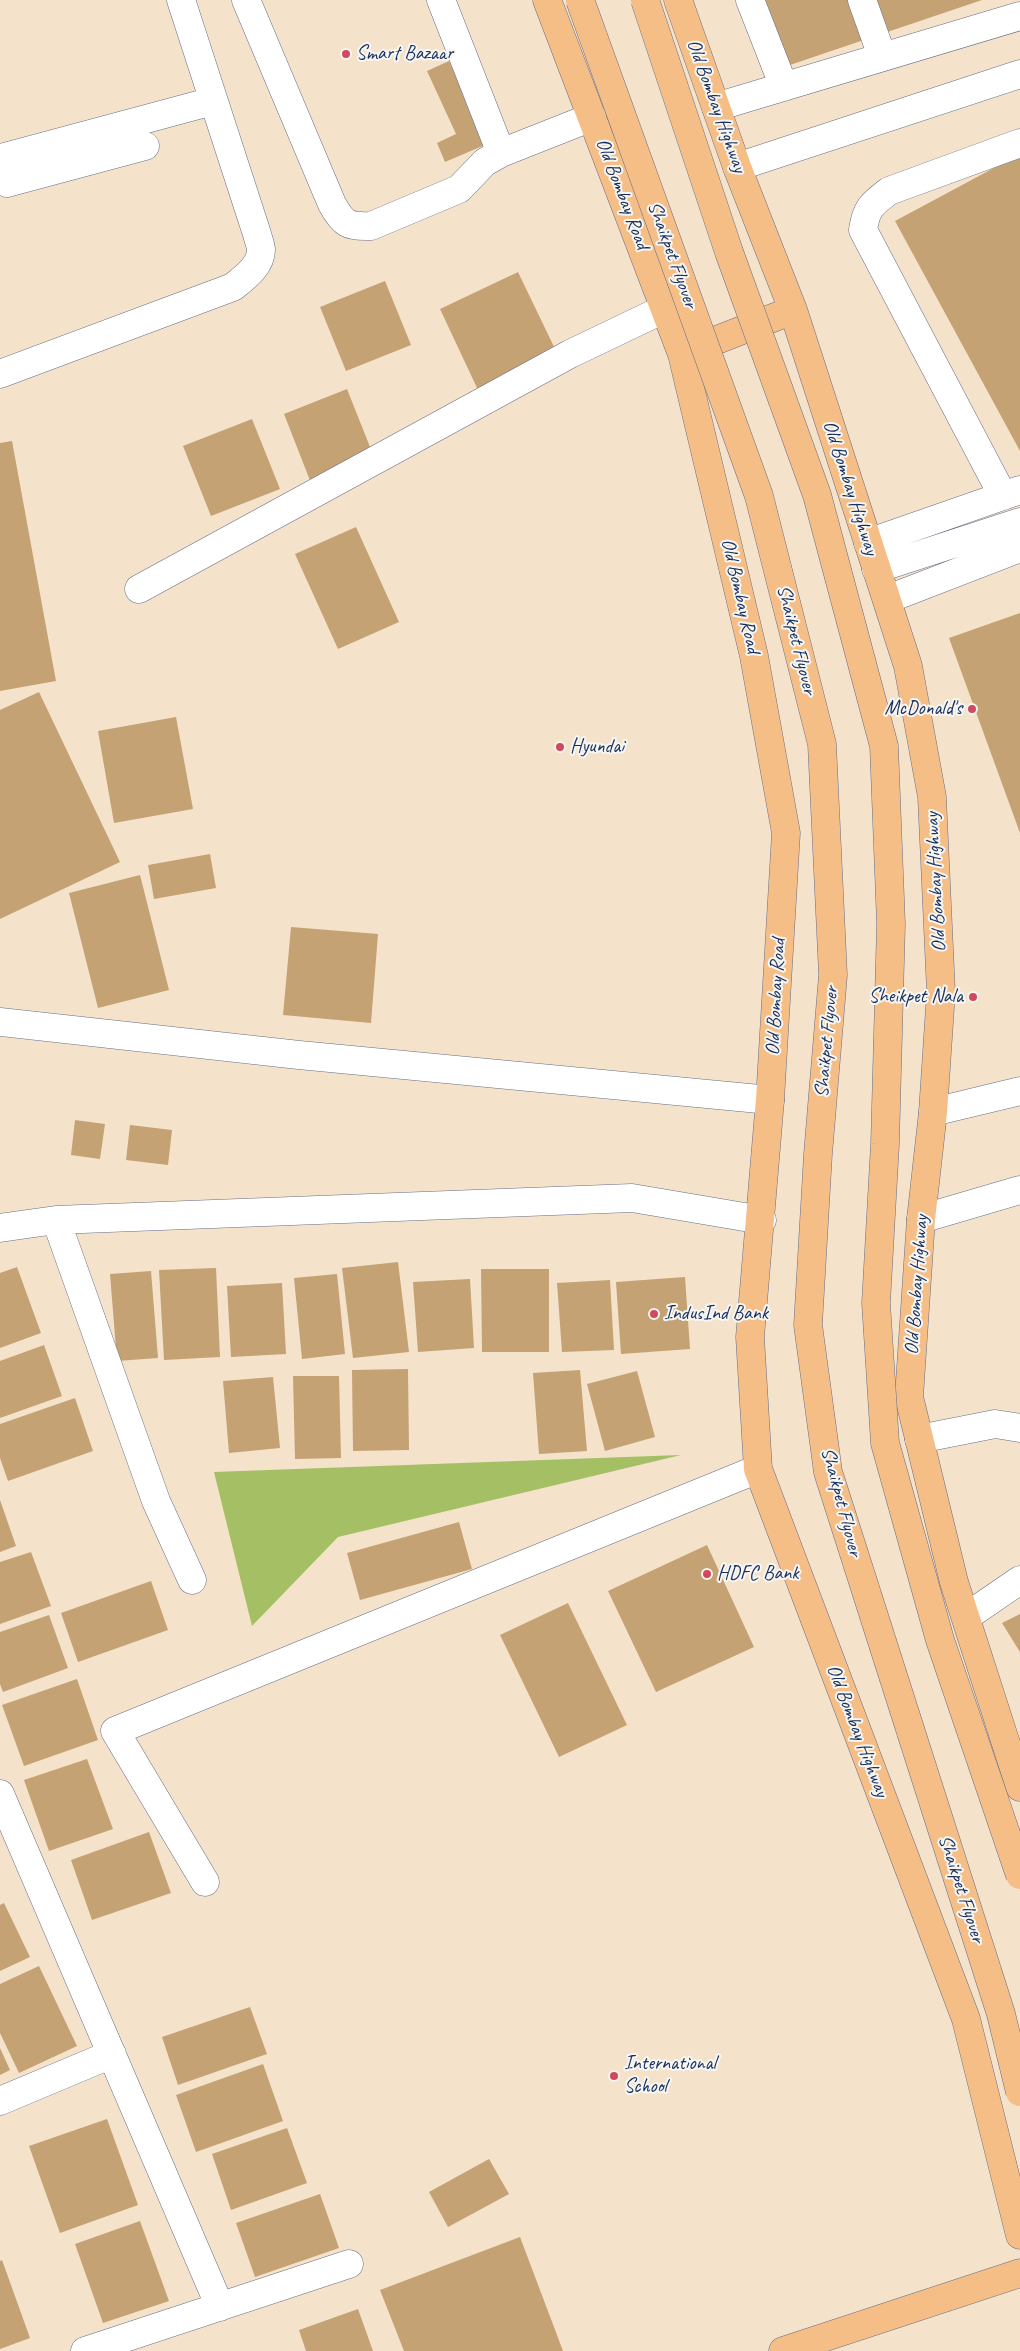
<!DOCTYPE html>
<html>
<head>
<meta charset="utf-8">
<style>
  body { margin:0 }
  canvas { display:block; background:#f4e2cb }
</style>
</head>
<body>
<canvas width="1020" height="2351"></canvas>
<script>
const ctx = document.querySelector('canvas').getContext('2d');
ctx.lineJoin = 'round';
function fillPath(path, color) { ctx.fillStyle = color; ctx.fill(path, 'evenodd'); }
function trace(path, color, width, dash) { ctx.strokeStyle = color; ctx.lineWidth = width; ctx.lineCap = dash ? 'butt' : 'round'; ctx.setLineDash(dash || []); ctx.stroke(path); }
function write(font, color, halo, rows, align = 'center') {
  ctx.font = font + ' Caveat,sans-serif'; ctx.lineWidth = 4; ctx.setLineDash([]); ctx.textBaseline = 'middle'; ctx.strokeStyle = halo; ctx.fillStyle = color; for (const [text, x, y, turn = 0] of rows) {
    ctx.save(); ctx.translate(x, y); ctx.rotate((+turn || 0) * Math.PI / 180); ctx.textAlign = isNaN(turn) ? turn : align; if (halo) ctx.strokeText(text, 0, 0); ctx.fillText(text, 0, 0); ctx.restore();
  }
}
const green = new Path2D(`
  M681,1455L338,1537L252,1626L214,1472Z`);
const building = new Path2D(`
  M758,0H982L781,68Z
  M449,61L487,144L445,162L437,143L456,134L427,71Z
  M1020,154V451L895,221Z
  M518,272L557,353L478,390L440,309Z
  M385,281L411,345L346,371L320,307Z
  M347,389L374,457L311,483L284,414Z
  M252,419L280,489L211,516L183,446Z
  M12,441L56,681L0,691V443Z
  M356,527L399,622L338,649L295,554Z
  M1020,613V833L949,638Z
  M39,692L120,862L0,919V710Z
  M176,717L193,809L114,823L98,731Z
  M210,854L216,888L154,899L148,865Z
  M140,875L169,990L98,1008L69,893Z
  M291,927L378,934L371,1023L283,1015Z
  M75,1120L105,1124L100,1159L71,1155Z
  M130,1125L172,1130L168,1165L126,1160Z
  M398,1262L409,1352L353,1358L342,1268Z
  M17,1267L41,1333L0,1348V1273Z
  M216,1268L220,1357L164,1360L159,1270Z
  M481,1269H549V1352H482Z
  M151,1271L158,1358L117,1361L110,1274Z
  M337,1274L345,1354L302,1359L294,1278Z
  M685,1277L690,1349L621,1354L616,1282Z
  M470,1279L474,1348L418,1352L413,1282Z
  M610,1280L614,1350L562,1352L557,1283Z
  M282,1283L286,1354L231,1357L227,1286Z
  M44,1345L62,1396L0,1418V1361Z
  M408,1369L409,1450L353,1451L352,1370Z
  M580,1370L587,1451L539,1454L533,1373Z
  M637,1371L655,1437L605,1451L587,1384Z
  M293,1376H339L341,1458L295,1459Z
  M273,1377L280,1448L229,1453L223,1381Z
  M75,1398L93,1451L8,1481L0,1458V1424Z
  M0,1500L16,1546L0,1552Z
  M459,1522L472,1569L360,1600L347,1553Z
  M707,1545L754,1647L656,1692L608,1591Z
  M31,1552L51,1606L0,1624V1562Z
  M151,1581L168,1630L78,1662L61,1613Z
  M568,1603L627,1725L559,1757L500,1635Z
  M1020,1614V1652L1002,1623Z
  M49,1615L68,1668L3,1692L0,1684V1632Z
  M77,1679L98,1740L24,1766L2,1705Z
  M87,1759L113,1829L49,1851L24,1780Z
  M149,1832L171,1893L92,1920L71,1860Z
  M4,1903L30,1957L0,1971V1905Z
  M39,1966L77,2046L19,2073L0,2033V1984Z
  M250,2007L267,2054L178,2085L162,2037Z
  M0,2048L10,2070L0,2075Z
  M263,2064L283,2121L196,2152L176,2095Z
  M107,2119L138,2205L60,2233L29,2146Z
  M287,2128L307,2183L231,2210L212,2154Z
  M489,2159L509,2194L448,2227L429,2192Z
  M320,2194L339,2248L255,2277L236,2223Z
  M140,2221L169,2301L103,2323L75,2244Z
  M520,2237L563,2351H404L380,2290Z
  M2,2260L30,2338L0,2349V2261Z
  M358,2309L373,2351H306L299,2330Z`);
const minor = new Path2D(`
  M246,0L332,204C343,224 348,227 371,226L459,189L485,162L501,153L592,117
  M441,0L501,153
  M750,0L784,87
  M862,0L882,56
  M716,107L1020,16
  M1,158L213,101
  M737,167L1020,74
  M7,183L145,146
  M0,374L233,287C244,278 261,266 261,250C261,245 258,239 257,234L181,0
  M1003,496L863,230C866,208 872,204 889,191L1020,143
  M868,543L1020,490
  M876,569L1020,522
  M139,589L570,354L666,308
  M888,599L1020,548
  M0,1022L299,1055L770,1100
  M933,1112L1020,1091
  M921,1219L1020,1190
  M56,1220L156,1501L192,1580
  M0,1228L56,1220L632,1198L762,1220
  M919,1439L995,1424L1020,1428
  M966,1617L1020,1580
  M0,1794L220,2307
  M205,1882L115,1731L758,1469
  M0,2101L112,2054
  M85,2351L349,2264`);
const major = new Path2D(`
  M547,0L682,354L754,656L786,833L770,1100L750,1337L758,1469L966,2019L1020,2235
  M678,0L737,167L793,310L908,666L932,797L941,992L933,1112L921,1219L909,1397L954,1582L1020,1787
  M684,353L793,310
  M783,2351L1020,2273`);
const majorBridge = new Path2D(`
  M580,0L759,496L822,744L833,975L818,1154L808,1325L828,1472L1001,2014L1020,2092
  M645,0L729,252L817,495L884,746L891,924L885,1144L876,1303L885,1443L940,1640L1020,1875`);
const markers = [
  [346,54,5,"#d1495b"],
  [972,709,5,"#d1495b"],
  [560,747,5,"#d1495b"],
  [973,997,5,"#d1495b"],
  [654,1314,5,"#d1495b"],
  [707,1574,5,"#d1495b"],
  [614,2076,5,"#d1495b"]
];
const poiNames = [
  ["Smart Bazaar",356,54],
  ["McDonald's",962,709,"right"],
  ["Hyundai",570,747],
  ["Sheikpet Nala",963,997,"right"],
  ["IndusInd Bank",664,1314],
  ["HDFC Bank",717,1574],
  ["International",624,2064],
  ["School",624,2087]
];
const streetNames = [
  ["Old Bombay Highway",716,106,70],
  ["Old Bombay Road",622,194,69],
  ["Shaikpet Flyover",672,255,70],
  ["Old Bombay Highway",850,488,72],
  ["Old Bombay Road",740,596,77],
  ["Shaikpet Flyover",796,640,76],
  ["Old Bombay Highway",936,882,-93],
  ["Old Bombay Road",776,997,-87],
  ["Shaikpet Flyover",827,1042,-85],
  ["Old Bombay Highway",917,1285,-86],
  ["Shaikpet Flyover",841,1502,75],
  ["Old Bombay Highway",857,1731,69],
  ["Shaikpet Flyover",961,1889,72]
];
fillPath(green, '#a5bf65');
fillPath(building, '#c5a273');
trace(minor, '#676e84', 29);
trace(major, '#676e84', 29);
trace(minor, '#fff', 28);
trace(major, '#f6be87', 28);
trace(majorBridge, '#676e84', 29, []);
trace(majorBridge, '#f6be87', 28);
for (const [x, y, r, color] of markers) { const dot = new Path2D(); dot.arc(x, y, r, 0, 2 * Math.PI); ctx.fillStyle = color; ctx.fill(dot); trace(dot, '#f6f6f2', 2); }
write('20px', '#1b2f5e', '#f6f6f2', poiNames, 'left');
write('20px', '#1b2f5e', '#f6f6f2', streetNames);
</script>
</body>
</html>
